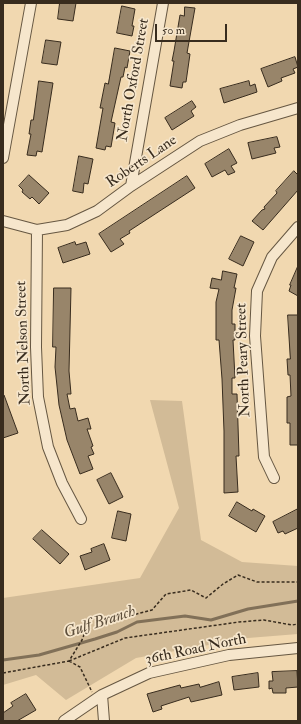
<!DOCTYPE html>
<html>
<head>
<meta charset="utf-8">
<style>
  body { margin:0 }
  #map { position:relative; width:301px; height:724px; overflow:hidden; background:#f1d8b0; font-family:"IM FELL Double Pica",serif }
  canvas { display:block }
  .frame { position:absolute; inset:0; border:4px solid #382c1e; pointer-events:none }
  .scale { position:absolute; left:155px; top:24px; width:72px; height:18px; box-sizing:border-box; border:2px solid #382c1e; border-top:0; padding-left:5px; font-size:12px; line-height:14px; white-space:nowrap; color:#382c1e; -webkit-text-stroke:3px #f6e6cc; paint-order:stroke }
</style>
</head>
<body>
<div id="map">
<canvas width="301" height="724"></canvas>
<div class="frame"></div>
<div class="scale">50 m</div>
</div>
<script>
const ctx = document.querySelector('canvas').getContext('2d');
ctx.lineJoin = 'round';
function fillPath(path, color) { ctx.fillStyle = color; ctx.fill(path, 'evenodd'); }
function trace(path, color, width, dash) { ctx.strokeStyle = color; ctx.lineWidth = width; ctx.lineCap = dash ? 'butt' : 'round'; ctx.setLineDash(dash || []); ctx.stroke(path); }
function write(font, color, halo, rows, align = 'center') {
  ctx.font = font + ' "IM FELL Double Pica",serif'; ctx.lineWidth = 3.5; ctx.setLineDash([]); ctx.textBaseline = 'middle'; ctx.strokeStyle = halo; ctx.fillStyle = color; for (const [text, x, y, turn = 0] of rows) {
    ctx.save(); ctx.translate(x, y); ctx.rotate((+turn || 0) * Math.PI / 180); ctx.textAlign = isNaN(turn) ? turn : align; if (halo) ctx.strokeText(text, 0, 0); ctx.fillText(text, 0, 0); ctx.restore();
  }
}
const green = new Path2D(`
  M150,400L182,401L201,540L242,562L298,566V634L248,638L136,658L66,700L36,675L3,685V598L140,578L179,508Z`);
const stream = new Path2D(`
  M3,660L39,655L95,639L117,632L137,622L185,616L211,620L248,609L298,601`);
const building = new Path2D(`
  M60,3H76L73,21L58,19Z
  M122,6L135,9L132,26H134L132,36L117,33Z
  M185,7L195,8L187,53L190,54L186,82H183L182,88L170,86L174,61H172L174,51L180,15L184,16Z
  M46,40L61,42L57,65L42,63Z
  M115,48L130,51L127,68L125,67L123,77H121L111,122L115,123L111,147L106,146L105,150L96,148L103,108H100L105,83L108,84Z
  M295,57L298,67L293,69L295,73L281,78L282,81L268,87L261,69Z
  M39,81L53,83L42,152L37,151L36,156L27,155L31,134H29L31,120H33Z
  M249,81L250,86L255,84L257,92L224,103L220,89Z
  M192,101L196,107L191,111L194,116L172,130L165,118Z
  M277,137L280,147L274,148L276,153L252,159L248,143Z
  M229,149L237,163L231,166L235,172L228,175L225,170L212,177L205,164Z
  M79,156L93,159L88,184L84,183L83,193L73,191Z
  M294,171L298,175V190L263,230L252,221L262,210L265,209L264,207L277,193L276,191Z
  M29,175L49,193L39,204L32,197L30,199L22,192L23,190L19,186Z
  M187,176L195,188L129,231L130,233L120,239L124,244L111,252L99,234Z
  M241,236L254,242L243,266L229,259Z
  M75,242L76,245L86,242L90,254L63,263L58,248Z
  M298,266V296L289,291L291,285H290Z
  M223,271L237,274L234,288H236L232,310V324H235V340H233L235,378H232V394H237L239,456H236L238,492L224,493V431L222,379L219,340H216V302L219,289L210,288L212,278L221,280Z
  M54,288H71L69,371L71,394H67L70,409L75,408L78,421L88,418L91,429H87L93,446L91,447L94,454L88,456L93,469L80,474L67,440L59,405L55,367L56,347H53Z
  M288,315H298V445H290V423H287V397L291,396L290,375H288L287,359H290Z
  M3,395H4L18,433L3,438Z
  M111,473L123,497L109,504L97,480Z
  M237,502L252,511L253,509L265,516L256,532L229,516Z
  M298,509V528L285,534L283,531L278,533L273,522Z
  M118,511L131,514L126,541L112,538Z
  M42,530L69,554L60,564L33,539Z
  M104,544L110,560L85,570L80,556L92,552L91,549Z
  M297,671L298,687L286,688V693H273L272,688L269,689V681H273L272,672Z
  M258,673L259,687L234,690L232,677Z
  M219,682L222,695L191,702L189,697L161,706L162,709L153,712L147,694L180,685L181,688L199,684L200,687Z
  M26,694L36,710L17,721H3V713L13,706L11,703Z`);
const path = new Path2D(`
  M69,661L125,638L239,622L264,620L292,625L298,624
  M69,661L80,667L92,692
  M3,673L69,661L82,640L90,619L133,615L152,610L166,594L191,590L206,598L223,584L238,575L257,582H298`);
const minor = new Path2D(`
  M3,158L31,3
  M131,186L163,3
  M3,221L37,230L67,225L97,211L131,186L200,141L240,125L298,108
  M37,230L36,347L38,397L48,447L62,483L81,519
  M274,478L264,457L255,336L257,291L272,257L298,227
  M102,695L104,721
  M64,721L102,695L149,673L229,655L298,648`);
const streetNames = [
  ["North Oxford Street",134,80,-80],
  ["Roberts Lane",142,162,-34],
  ["North Nelson Street",24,343,-92],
  ["North Peary Street",244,360,-92],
  ["36th Road North",196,650,-12]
];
const waterNames = [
  ["Gulf Branch",100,623,-18]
];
fillPath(green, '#d2bb97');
trace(stream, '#817058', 3);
fillPath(building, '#98856a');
trace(building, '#382c1e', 1);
trace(minor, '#665742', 12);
trace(path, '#382c1e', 1.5, [3, 2]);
trace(minor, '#f6e6cc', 10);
write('15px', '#382c1e', '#f6e6cc', streetNames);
write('italic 16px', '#5d4e3b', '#f6e6cc', waterNames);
</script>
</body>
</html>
